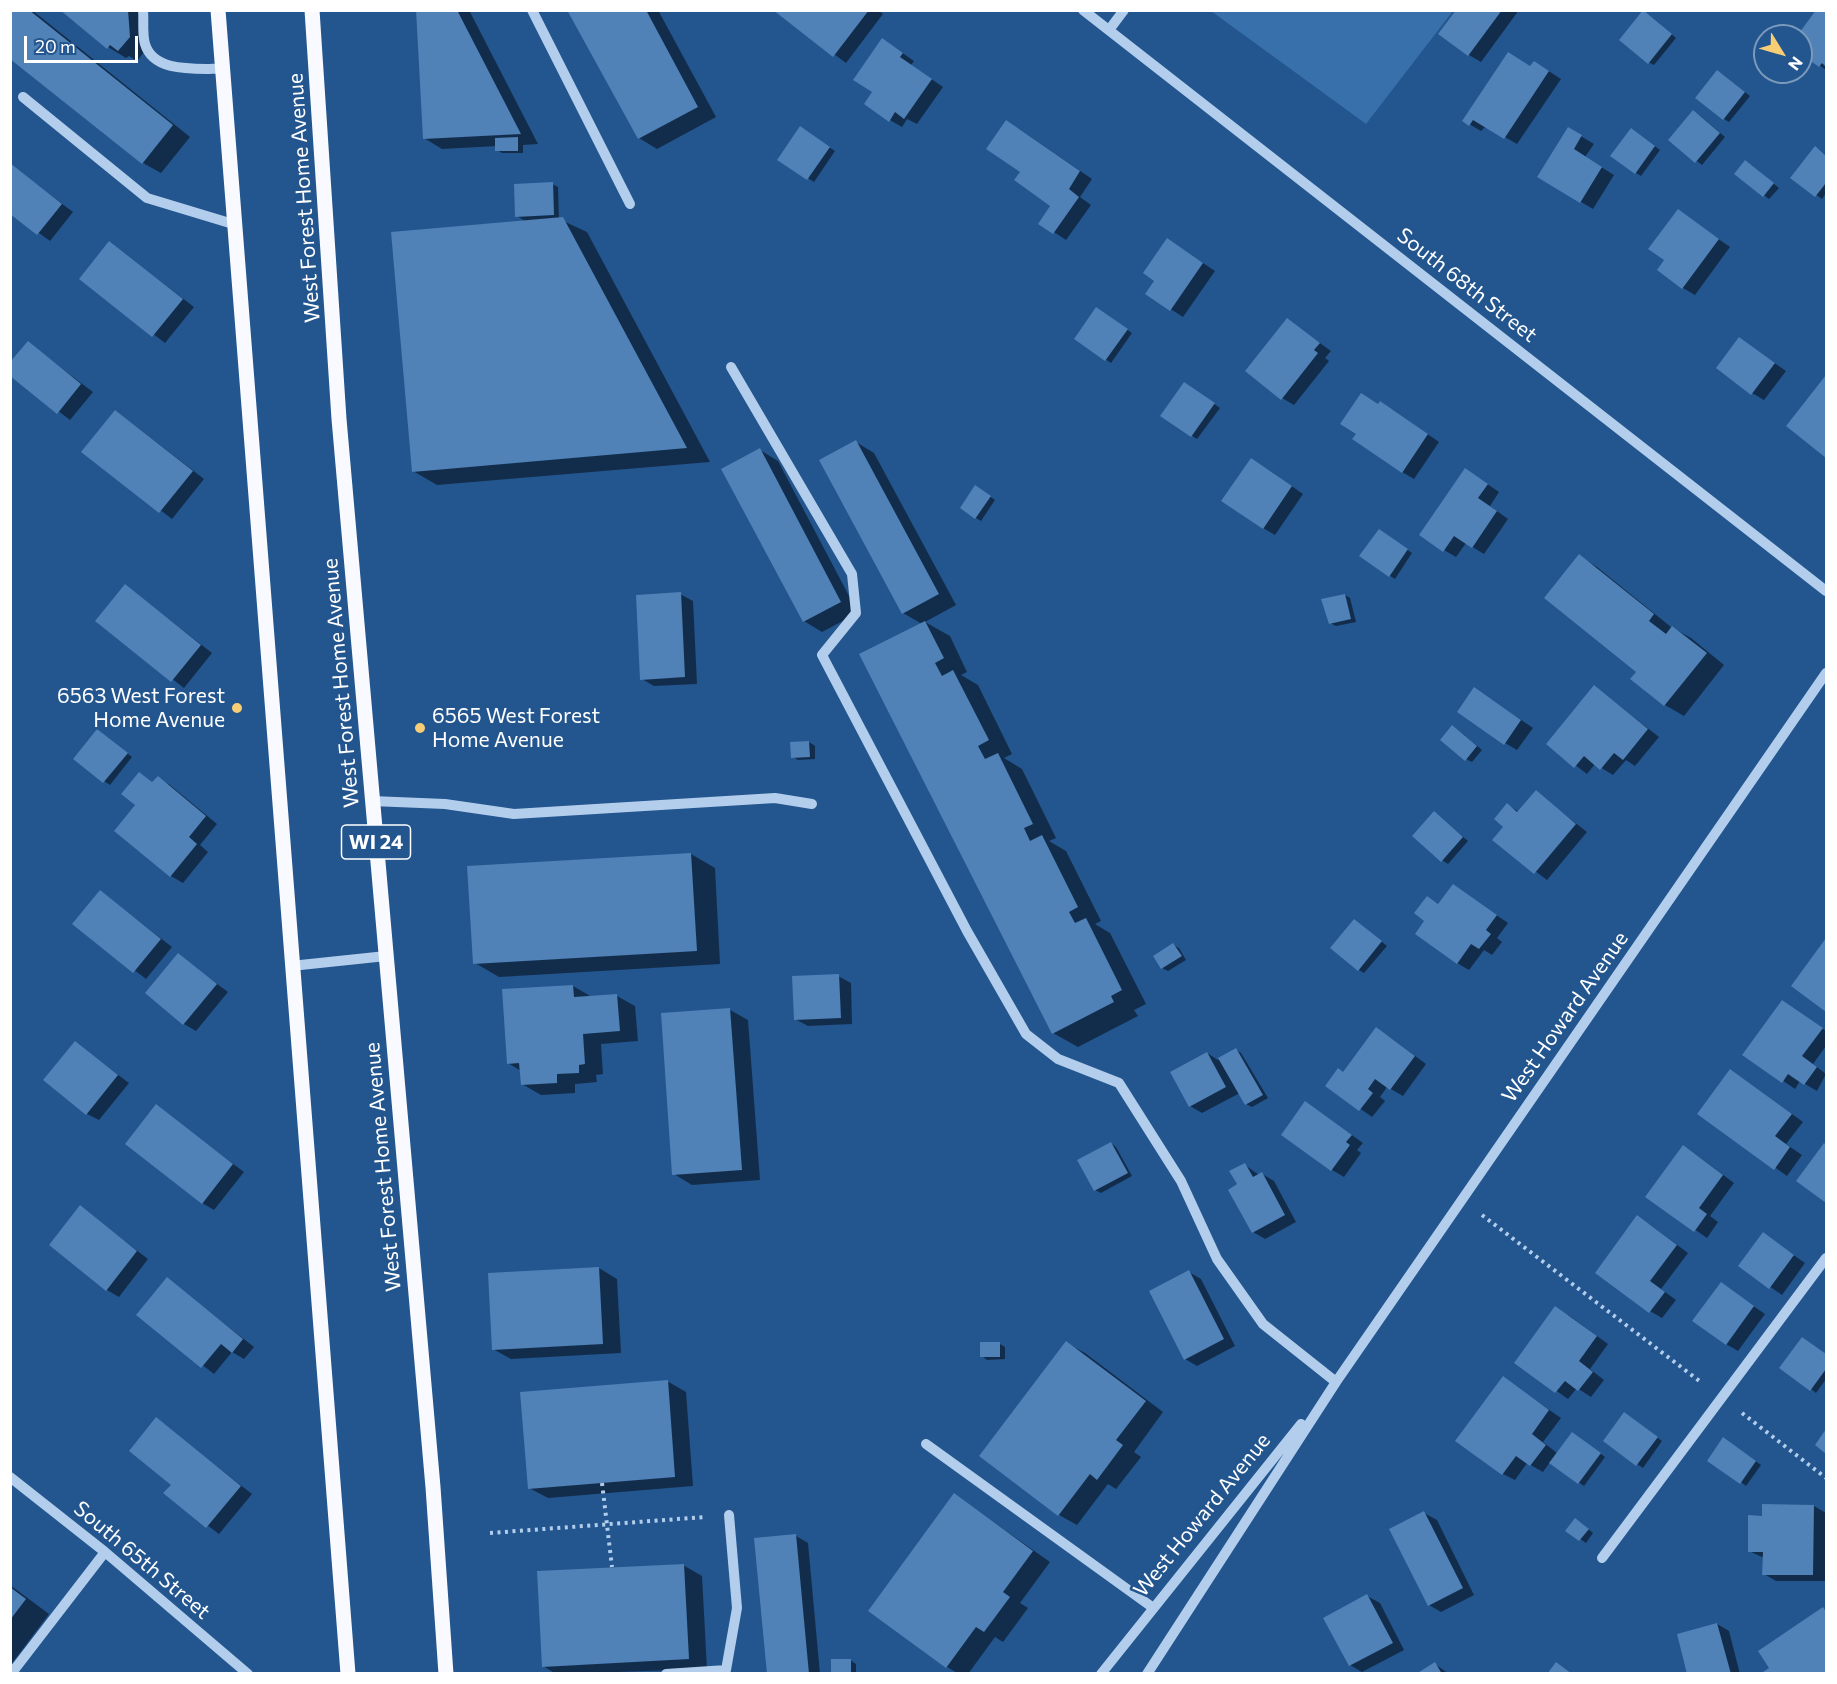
<!DOCTYPE html>
<html>
<head>
<meta charset="utf-8">
<style>
  body { margin:0 }
  #map { position:relative; width:1837px; height:1684px; overflow:hidden; background:#23558e; font-family:Commissioner,sans-serif }
  canvas { display:block }
  .frame { position:absolute; inset:0; border:12px solid #fff; pointer-events:none }
  .north { position:absolute; left:1753px; top:24px; width:60px; height:60px; box-sizing:border-box; background:#23558e; border:2px solid #7b99bb; border-radius:50%; rotate:127deg; font-size:16px; font-weight:700; line-height:24px; text-align:center; color:#fff }
  .north::after { content:''; display:block; margin:auto; width:21px; height:27px; background:#f7cd75; clip-path:polygon(50% 0,100% 100%,50% 72%,0 100%) }
  .scale { position:absolute; left:24px; top:36px; width:114px; height:27px; box-sizing:border-box; border:3px solid #fff; border-top:0; padding-left:8px; font-size:18px; line-height:21px; white-space:nowrap; color:#fff; -webkit-text-stroke:4px #23558e; paint-order:stroke }
</style>
</head>
<body>
<div id="map">
<canvas width="1837" height="1684"></canvas>
<div class="frame"></div>
<div class="north">N</div>
<div class="scale">20 m</div>
</div>
<script>
const ctx = document.querySelector('canvas').getContext('2d');
ctx.lineJoin = 'round';
function fillPath(path, color) { ctx.fillStyle = color; ctx.fill(path, 'evenodd'); }
function trace(path, color, width, dash) { ctx.strokeStyle = color; ctx.lineWidth = width; ctx.lineCap = dash ? 'butt' : 'round'; ctx.setLineDash(dash || []); ctx.stroke(path); }
function write(font, color, halo, rows, align = 'center') {
  ctx.font = font + ' Commissioner,sans-serif'; ctx.lineWidth = 5; ctx.setLineDash([]); ctx.textBaseline = 'middle'; ctx.strokeStyle = halo; ctx.fillStyle = color; for (const [text, x, y, turn = 0] of rows) {
    ctx.save(); ctx.translate(x, y); ctx.rotate((+turn || 0) * Math.PI / 180); ctx.textAlign = isNaN(turn) ? turn : align; if (halo) ctx.strokeText(text, 0, 0); ctx.fillText(text, 0, 0); ctx.restore();
  }
}
const green = new Path2D(`
  M1211,11H1453L1366,124Z`);
const shadow = new Path2D(`
  M10,10H32L190,137L161,173L143,163Z
  M62,10H145L148,47L137,61L129,56L126,58L108,47Z
  M417,10H469L538,144L523,145V153H502L497,150V146L442,149L424,138Z
  M569,10H658L716,117L657,149L639,138Z
  M775,10H878L883,14L846,63Z
  M1458,10H1519L1481,62L1469,55Z
  M1818,10H1826V70L1801,52L1799,36Z
  M1649,15L1676,38L1654,65L1648,62Z
  M894,47L914,61L911,65L943,87L917,124L907,119L902,127L890,120L874,92Z
  M1531,67L1547,70L1561,79L1517,144L1486,126L1481,131L1464,121Z
  M1723,75L1750,96L1729,122L1724,119Z
  M1699,115L1725,137L1702,165L1670,140Z
  M1019,129L1092,179L1080,197L1091,205L1066,240L1040,223L1053,205L1022,171Z
  M1569,129L1594,144L1585,157L1614,175L1593,209L1539,177Z
  M806,132L835,151L814,182L779,159Z
  M1637,133L1660,150L1641,176L1636,173Z
  M1821,152L1826,156V193L1822,199L1793,177Z
  M1751,165L1779,188L1769,199L1736,174Z
  M12,166L73,212L50,241L10,212Z
  M552,184L558,187L559,219L587,232L710,462L437,485L413,471L525,221L517,216Z
  M1678,211L1730,247L1695,295L1683,288L1666,260Z
  M110,243L194,307L165,343L81,279Z
  M1179,247L1215,271L1183,317L1147,294Z
  M1102,312L1132,333L1111,363L1076,339Z
  M1288,320L1331,351L1325,358L1329,361L1294,405L1282,398Z
  M1740,339L1786,371L1764,400L1752,393Z
  M28,343L93,392L70,420L10,374Z
  M1826,378V456L1789,426Z
  M1190,387L1220,408L1197,439L1162,416Z
  M1379,405L1393,410L1439,442L1414,479L1402,472Z
  M116,411L204,479L172,519L84,452Z
  M856,442L874,453L956,605L925,622L950,636L967,672L961,675L978,685L1012,754L1004,758L1022,769L1056,838L1049,841L1066,851L1101,921L1095,924L1110,933L1146,1004L1134,1010L1138,1016L1078,1047L1053,1033L922,624L903,613L821,461Z
  M760,450L778,461L858,613L822,632L804,621Z
  M1264,467L1303,494L1275,535L1263,528Z
  M1477,477L1499,492L1490,506L1508,519L1484,554L1466,543L1456,557L1444,550Z
  M981,490L995,500L981,521L976,518Z
  M1384,534L1412,553L1395,579L1390,576Z
  M1579,556L1597,567L1671,627L1691,638L1724,665L1684,716L1665,705L1632,679L1638,671Z
  M126,586L212,653L184,688L97,621Z
  M680,594L693,601L697,684L654,686L642,679Z
  M1345,595L1350,598L1356,622L1336,626L1330,623Z
  M1595,687L1659,737L1635,766L1626,760L1613,775L1595,764L1587,774L1548,744Z
  M1486,696L1533,728L1517,750L1505,743Z
  M1458,730L1482,750L1472,762L1466,759Z
  M98,731L132,757L110,785L104,781Z
  M809,742L815,746V759L798,760L793,757Z
  M139,774L153,783L158,778L170,785L217,824L200,845L208,852L183,883L171,876L137,805Z
  M1536,792L1587,832L1547,880L1494,840L1505,827L1508,805L1519,812Z
  M1434,813L1468,841L1448,864L1442,860Z
  M691,854L715,868L720,964L499,977L475,963Z
  M1454,886L1508,923L1497,938L1502,942L1492,955L1484,950L1469,970L1457,963L1426,921L1428,898L1440,905Z
  M101,892L172,947L146,979L75,924Z
  M1360,924L1387,946L1364,973L1359,970Z
  M1826,941V1010L1793,985Z
  M1173,945L1179,948L1186,960L1168,971L1162,968Z
  M178,955L228,992L196,1031L184,1024Z
  M838,976L851,983L852,1024L808,1026L795,1019Z
  M573,986L592,997L617,996L635,1006L638,1041L601,1044L603,1074L596,1075L597,1082L575,1084V1093L541,1095L522,1084L521,1071L508,1063L503,991Z
  M1783,1002L1826,1031V1046L1813,1064L1826,1074L1817,1091L1800,1081L1795,1089L1744,1054Z
  M730,1010L748,1020L760,1180L692,1185L674,1174Z
  M1388,1036L1426,1064L1403,1096L1387,1087L1380,1097L1385,1101L1372,1117L1327,1085Z
  M75,1043L129,1083L99,1120L87,1114Z
  M1236,1050L1241,1053L1268,1098L1252,1107L1246,1104L1240,1093L1202,1113L1190,1106L1207,1053L1218,1060Z
  M1731,1070L1803,1122L1786,1144L1802,1155L1787,1176L1699,1113Z
  M156,1106L244,1172L214,1210L202,1203Z
  M1317,1110L1363,1143L1357,1150L1361,1153L1344,1177L1332,1170Z
  M1111,1143L1116,1147L1132,1176L1101,1193L1095,1190Z
  M1824,1145L1826,1146V1201L1798,1181Z
  M1695,1154L1734,1183L1710,1216L1718,1222L1707,1238L1647,1196Z
  M1245,1165L1259,1175L1262,1174L1274,1181L1296,1222L1265,1239L1253,1232L1239,1185Z
  M80,1207L148,1259L119,1297L107,1290Z
  M1649,1224L1688,1253L1661,1289L1676,1300L1662,1318L1650,1311Z
  M1763,1234L1805,1263L1782,1295L1740,1266Z
  M599,1268L617,1279L621,1353L511,1359L493,1349Z
  M1189,1272L1201,1279L1235,1346L1197,1366L1185,1359Z
  M167,1279L254,1347L244,1359L232,1352L214,1374L138,1315Z
  M1721,1284L1765,1314L1738,1351L1726,1344Z
  M1568,1315L1608,1344L1590,1369L1604,1380L1591,1397L1577,1388L1568,1399L1516,1362Z
  M1808,1342L1826,1355V1379L1816,1393L1811,1389Z
  M1066,1343L1085,1353L1163,1412L1134,1452L1141,1457L1116,1489L1108,1484L1077,1525L1059,1515L981,1456Z
  M1000,1344L1005,1347V1359L987,1360L982,1356Z
  M1503,1378L1561,1418L1543,1442L1557,1453L1578,1437L1605,1457L1584,1486L1550,1462L1543,1472L1527,1463L1515,1480L1503,1474Z
  M667,1381L686,1392L693,1486L548,1498L529,1488Z
  M1630,1417L1662,1441L1643,1468L1637,1464Z
  M156,1419L252,1494L219,1534L165,1493L173,1484Z
  M1729,1442L1761,1465L1746,1486L1741,1482Z
  M955,1495L1050,1562L1020,1603L1028,1608L1003,1642L995,1637L968,1674H959L947,1667L870,1611Z
  M1764,1506H1814L1826,1513L1825,1581H1776L1764,1574V1558L1749,1551L1763,1517Z
  M1424,1513L1437,1520L1474,1595L1441,1612L1429,1605Z
  M1581,1523L1593,1533L1586,1543L1567,1530Z
  M796,1536L808,1543L820,1674H768Z
  M683,1565L702,1576L707,1669L556,1674L543,1666Z
  M10,1585L49,1614L10,1666Z
  M1367,1596L1380,1603L1404,1650L1362,1672L1350,1665Z
  M1823,1609L1826,1611V1674H1763L1771,1668Z
  M1717,1624L1729,1631L1740,1674H1688Z
  M850,1660L856,1664V1674H833Z
  M1435,1664L1449,1674H1419Z`);
const building = new Path2D(`
  M10,10H29L173,125L142,164L10,59Z
  M60,10H128L130,37L118,51L110,45L107,49Z
  M416,10H457L521,134L423,139Z
  M567,10H646L698,107L638,139Z
  M773,10H869L833,57Z
  M1456,10H1502L1468,56L1438,34Z
  M1643,10L1672,34L1648,64L1619,40Z
  M1816,10H1826V67L1822,63L1819,67L1801,54V36H1797Z
  M882,38L903,53L900,57L932,79L904,119L895,112L889,122L864,104L872,92L853,80Z
  M1508,52L1530,66L1534,61L1549,71L1504,139L1473,120L1469,126L1462,121Z
  M1717,70L1745,92L1723,120L1695,98Z
  M1693,110L1720,133L1695,163L1668,140Z
  M1006,120L1080,171L1069,189L1079,197L1053,234L1038,224L1050,206L1014,180L1020,172L986,149Z
  M800,126L830,147L807,180L777,160Z
  M1568,127L1582,135L1574,149L1602,167L1580,203L1537,177Z
  M1631,128L1655,146L1635,174L1610,156Z
  M518,137V151H495V138Z
  M1815,146L1826,156V183L1815,197L1790,178Z
  M1745,160L1774,183L1763,197L1734,174Z
  M10,163L62,204L37,235L10,214Z
  M553,182L554,215L515,217L514,184Z
  M1678,209L1719,239L1682,289L1657,270L1664,260L1648,249Z
  M563,217L687,448L412,472L391,232Z
  M1167,238L1203,263L1170,311L1145,294L1154,281L1143,273Z
  M109,241L183,299L152,337L79,279Z
  M1096,307L1128,329L1105,361L1074,339Z
  M1287,318L1320,343L1314,350L1318,353L1281,400L1245,371Z
  M1739,337L1775,363L1751,395L1716,368Z
  M28,341L81,384L57,414L10,376V362Z
  M1826,375V458L1786,426Z
  M1184,382L1215,403L1191,437L1160,416Z
  M1361,393L1378,404L1380,401L1428,434L1402,473L1352,439L1356,434L1340,424Z
  M115,410L193,471L159,513L81,452Z
  M856,440L939,594L902,614L819,460Z
  M760,448L841,602L803,622L721,469Z
  M1251,458L1292,486L1263,529L1221,501Z
  M1465,468L1488,484L1478,498L1497,511L1472,548L1454,536L1443,552L1419,535Z
  M975,485L991,496L975,519L960,508Z
  M1379,529L1408,549L1389,577L1359,556Z
  M1579,554L1654,614L1649,621L1666,634L1672,626L1707,653L1664,706L1630,679L1636,672L1544,598Z
  M125,584L201,645L171,682L95,621Z
  M681,592L685,677L640,680L636,595Z
  M1345,594L1351,619L1329,624L1321,599Z
  M925,621L944,658L935,663L942,676L953,670L989,740L978,746L985,759L998,753L1033,824L1024,828L1030,841L1042,835L1078,907L1069,912L1075,923L1086,918L1122,990L1111,996L1114,1002L1052,1034L859,654Z
  M1594,685L1648,729L1623,760L1614,753L1600,770L1584,756L1574,768L1546,744Z
  M1474,687L1521,720L1504,745L1457,712Z
  M1452,725L1477,746L1465,761L1440,740Z
  M97,729L128,753L103,783L73,759Z
  M809,741L810,757L791,758L790,742Z
  M139,772L152,782L158,776L206,816L189,837L197,844L170,877L114,831L135,805L121,794Z
  M1536,790L1576,824L1534,874L1492,840L1503,827L1494,819L1507,803L1517,812Z
  M1434,811L1463,837L1441,862L1412,836Z
  M691,853L697,951L473,964L467,866Z
  M1453,884L1497,915L1486,930L1491,934L1479,949L1471,944L1457,964L1415,934L1424,921L1414,913L1427,896L1438,904Z
  M100,890L161,939L133,973L72,924Z
  M1354,919L1382,941L1358,971L1330,948Z
  M1826,938V1012L1791,986Z
  M1173,943L1182,956L1161,969L1153,956Z
  M178,953L217,984L183,1025L145,993Z
  M839,974L841,1018L794,1020L792,976Z
  M573,985L574,997L617,994L620,1031L583,1034L585,1064L579,1065V1073L557,1074V1083L521,1085L519,1063L507,1064L502,989Z
  M1782,1000L1823,1028L1802,1056L1817,1067L1804,1085L1788,1074L1782,1083L1742,1055Z
  M730,1008L742,1170L672,1175L661,1013Z
  M1376,1027L1415,1056L1390,1090L1375,1079L1368,1089L1373,1093L1359,1111L1325,1086L1338,1068L1343,1072Z
  M75,1041L118,1075L86,1115L43,1080Z
  M1236,1048L1263,1095L1245,1105L1218,1058Z
  M1207,1052L1226,1087L1189,1107L1170,1072Z
  M1730,1069L1792,1114L1775,1136L1790,1147L1774,1170L1697,1114Z
  M1305,1101L1352,1135L1346,1142L1350,1145L1331,1171L1281,1135Z
  M156,1104L233,1164L202,1204L125,1144Z
  M1111,1142L1128,1173L1094,1191L1077,1160Z
  M1824,1143L1826,1145V1203L1796,1181Z
  M1683,1145L1723,1175L1699,1208L1707,1214L1694,1232L1645,1197Z
  M1245,1163L1253,1177L1262,1172L1285,1215L1252,1233L1228,1190L1237,1184L1229,1171Z
  M80,1205L137,1251L106,1291L49,1245Z
  M1637,1215L1677,1245L1650,1281L1665,1292L1649,1313L1595,1273Z
  M1763,1232L1794,1255L1769,1289L1738,1266Z
  M599,1267L603,1344L492,1350L488,1273Z
  M1189,1270L1224,1339L1184,1360L1149,1291Z
  M167,1277L243,1339L232,1353L221,1344L201,1368L136,1315Z
  M1721,1282L1754,1306L1726,1345L1692,1321Z
  M1555,1306L1597,1336L1579,1361L1593,1372L1578,1391L1565,1381L1555,1393L1514,1363Z
  M1802,1337L1826,1354V1369L1810,1391L1779,1368Z
  M1066,1341L1146,1401L1116,1440L1123,1445L1097,1480L1090,1474L1058,1516L979,1456Z
  M980,1342H1000V1357H980Z
  M1503,1376L1549,1410L1532,1434L1546,1445L1530,1466L1516,1456L1502,1475L1455,1441Z
  M668,1380L675,1477L528,1489L520,1392Z
  M1624,1412L1658,1437L1636,1466L1603,1441Z
  M156,1417L241,1486L206,1528L163,1493L171,1485L129,1451Z
  M1826,1429V1454L1815,1445Z
  M1572,1432L1601,1453L1578,1484L1549,1463Z
  M1723,1437L1756,1461L1740,1484L1707,1461Z
  M954,1493L1033,1551L1003,1592L1010,1597L984,1632L976,1627L946,1668L868,1611Z
  M1762,1504L1814,1505L1813,1575H1762L1763,1552H1748V1515L1762,1516Z
  M1424,1511L1463,1588L1428,1606L1389,1529Z
  M1575,1518L1589,1529L1579,1541L1565,1531Z
  M796,1534L809,1674H767L754,1538Z
  M684,1564L689,1659L542,1667L537,1571Z
  M10,1587L26,1599L10,1620Z
  M1367,1594L1393,1643L1349,1666L1323,1618Z
  M1823,1607L1826,1612V1674H1760L1769,1668L1758,1651Z
  M1717,1623L1731,1674H1687L1677,1634Z
  M831,1659H851V1674H831Z
  M1435,1662L1442,1674H1416Z
  M1556,1662L1572,1674H1547Z`);
const path = new Path2D(`
  M1482,1215L1702,1383
  M1742,1413L1826,1478
  M602,1483L612,1567
  M490,1533L705,1517`);
const minor = new Path2D(`
  M143,10C144,21 142,34 145,44C154,74 198,68 222,69
  M532,10L630,204
  M1083,10L1826,591
  M1109,30L1124,10
  M23,97L147,198L233,224
  M731,367L852,574L856,613L822,655L967,931L1026,1034L1058,1059L1119,1083L1181,1181L1217,1259L1263,1324L1336,1382
  M372,801L445,804L514,814L775,798L812,804
  M291,966L386,956
  M926,1444L1152,1607
  M10,1477L105,1552L248,1674
  M1602,1558L1826,1258
  M11,1674L105,1552
  M666,1674L726,1670L737,1608L729,1515
  M1101,1674L1301,1424
  M1147,1674L1336,1382L1826,673`);
const major = new Path2D(`
  M218,10L348,1674
  M312,10L339,419L433,1487L446,1674`);
const markers = [
  [237,708,6,"#f7cd75"],
  [420,728,6,"#f7cd75"]
];
const shields = [
  [376,842,69]
];
const shieldNames = [
  ["WI 24",376,842]
];
const streetNames = [
  ["West Forest Home Avenue",304,198,-94],
  ["South 68th Street",1467,285,38],
  ["West Forest Home Avenue",341,683,-95],
  ["West Howard Avenue",1565,1017,-55],
  ["West Forest Home Avenue",383,1167,-95],
  ["West Howard Avenue",1202,1515,-51],
  ["South 65th Street",142,1560,40]
];
const poiNames = [
  ["6563 West Forest",225,696],
  ["Home Avenue",225,720],
  ["6565 West Forest",432,716,"left"],
  ["Home Avenue",432,740,"left"]
];
fillPath(green, '#3770ab');
fillPath(shadow, '#0007');
fillPath(building, '#5081b7');
trace(path, '#b3ceec', 4, [3, 4.5]);
trace(minor, '#b3ceec', 10);
trace(major, '#f8faff', 15);
for (const [x, y, r, color] of markers) { const dot = new Path2D(); dot.arc(x, y, r, 0, 2 * Math.PI); ctx.fillStyle = color; ctx.fill(dot); trace(dot, '#23558e', 2); }
for (const [x, y, w] of shields) { const box = new Path2D(); box.roundRect(x - w / 2, y - 17, w, 34, 4.5); ctx.fillStyle = '#23558e'; ctx.fill(box); trace(box, '#fff', 1.5); }
write('bold 20px', '#fff', null, shieldNames);
write('21px', '#fff', '#23558e', streetNames);
write('21px', '#fff', '#23558e', poiNames, 'right');
</script>
</body>
</html>
